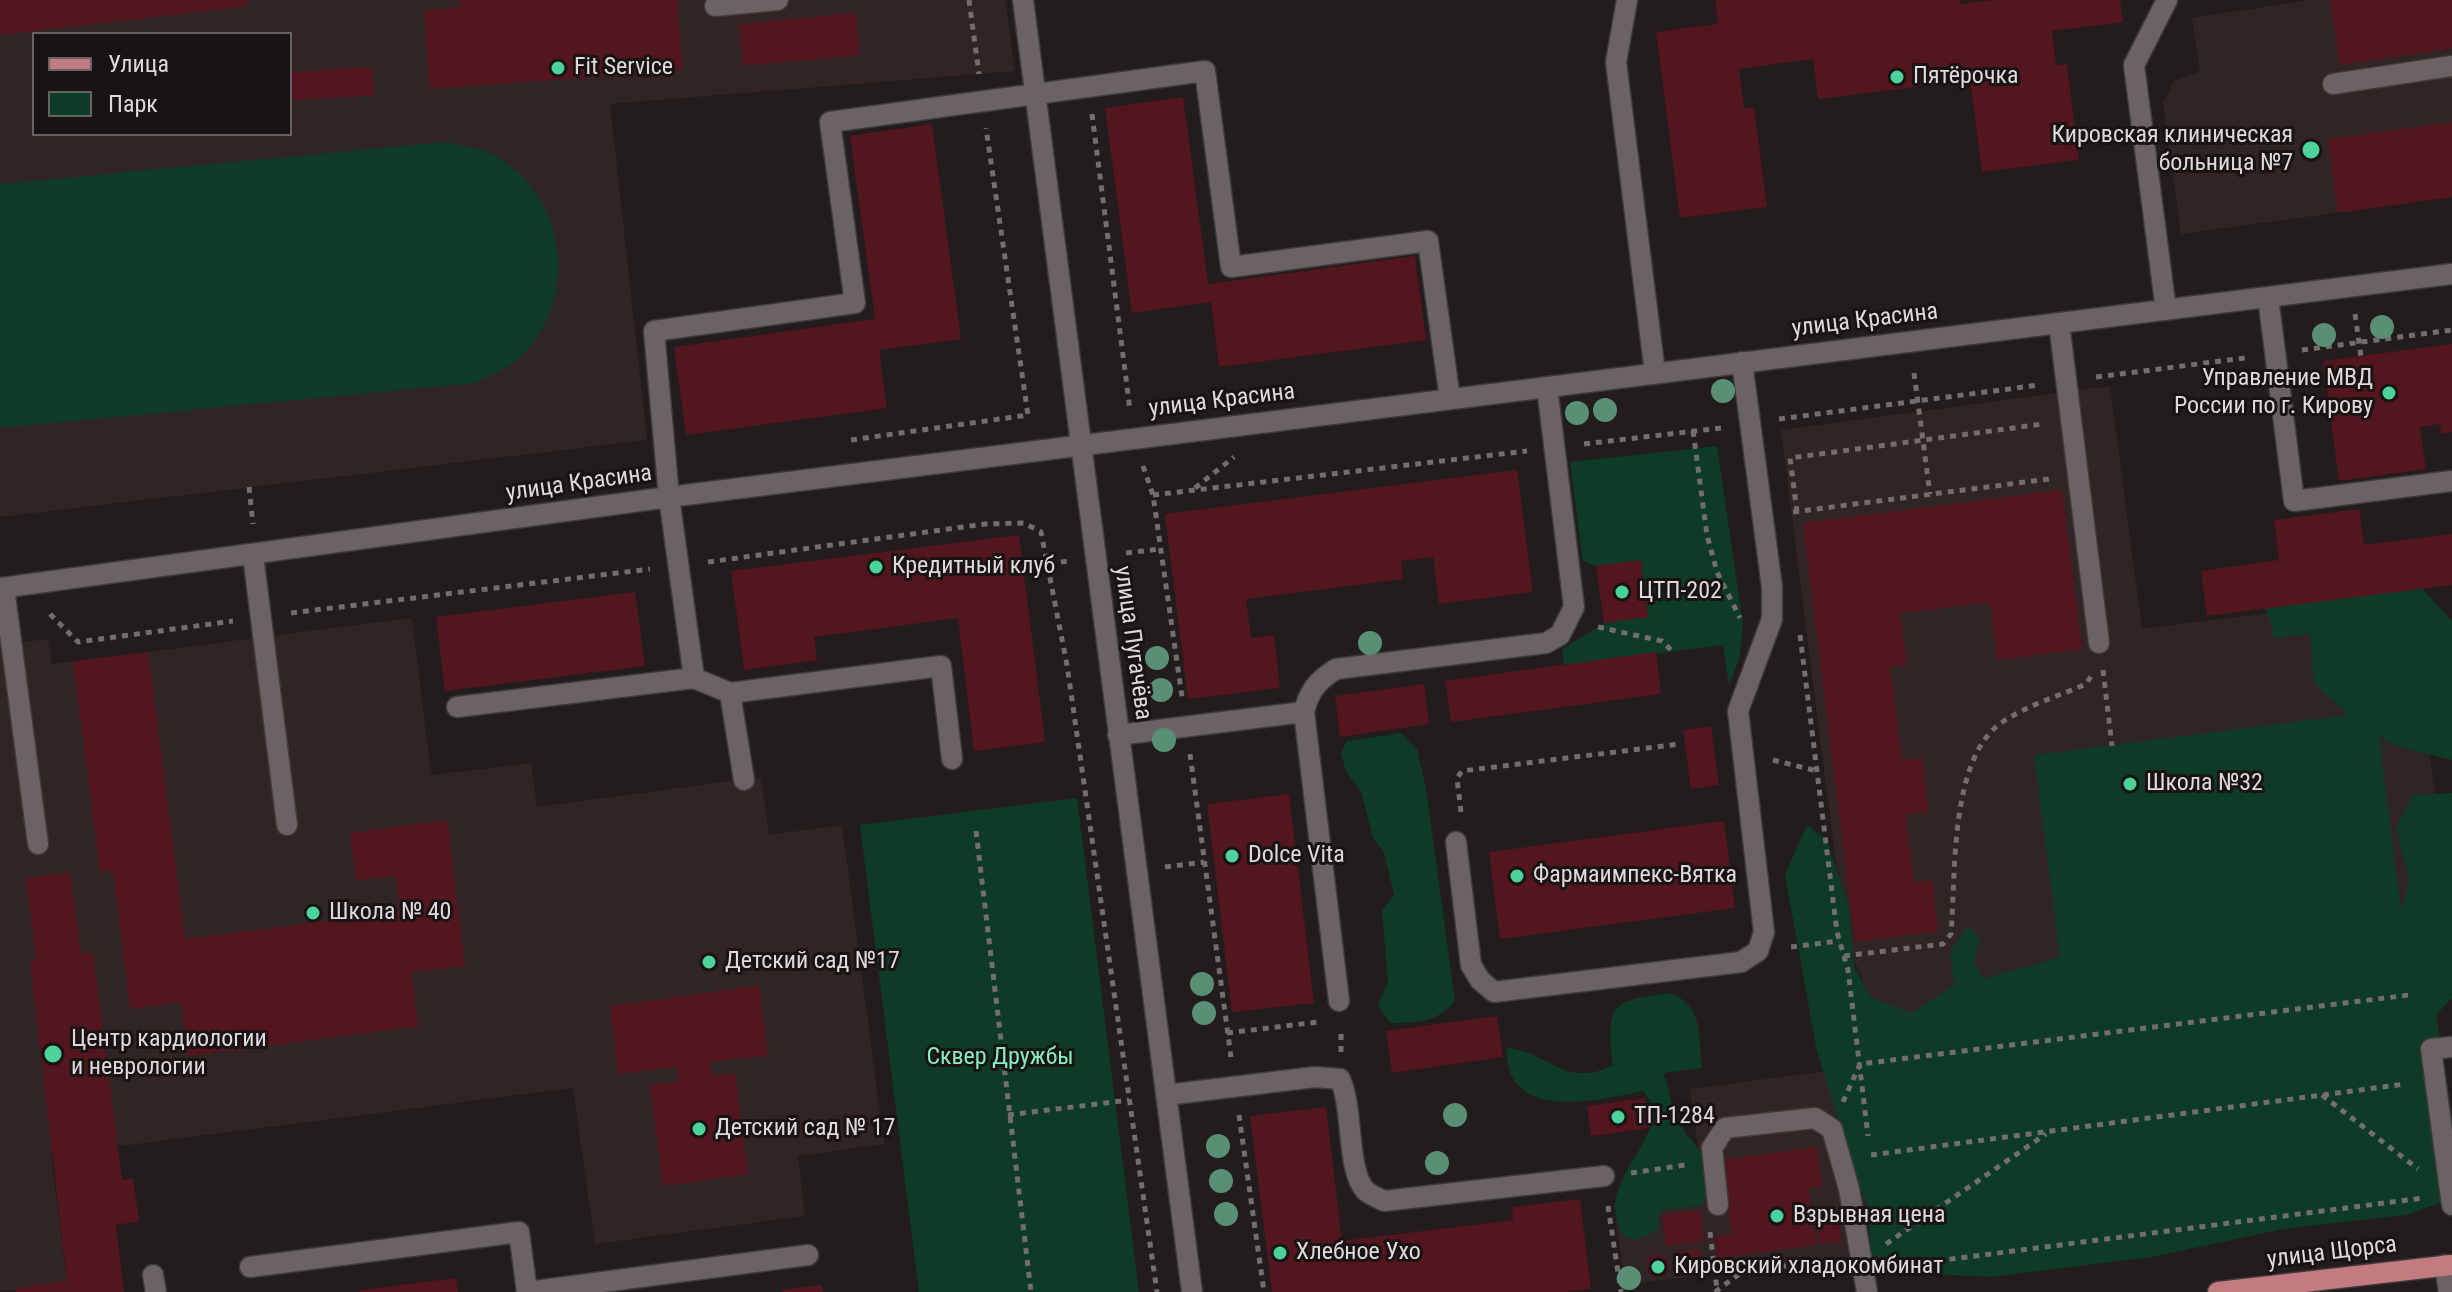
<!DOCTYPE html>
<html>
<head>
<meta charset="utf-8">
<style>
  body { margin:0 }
  #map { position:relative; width:2452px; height:1292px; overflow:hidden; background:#231c1c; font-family:"Roboto Condensed",sans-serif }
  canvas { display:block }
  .legend { position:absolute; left:32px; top:32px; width:260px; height:104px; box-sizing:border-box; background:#191313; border:2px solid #686363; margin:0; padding:10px 14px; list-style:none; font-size:24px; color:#dfdada }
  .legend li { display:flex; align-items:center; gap:16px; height:40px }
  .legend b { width:40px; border:2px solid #686363 }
</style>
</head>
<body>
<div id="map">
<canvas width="2452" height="1292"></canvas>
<ul class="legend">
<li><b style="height:10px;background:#c37a80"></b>Улица</li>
<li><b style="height:22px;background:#0e3a28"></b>Парк</li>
</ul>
</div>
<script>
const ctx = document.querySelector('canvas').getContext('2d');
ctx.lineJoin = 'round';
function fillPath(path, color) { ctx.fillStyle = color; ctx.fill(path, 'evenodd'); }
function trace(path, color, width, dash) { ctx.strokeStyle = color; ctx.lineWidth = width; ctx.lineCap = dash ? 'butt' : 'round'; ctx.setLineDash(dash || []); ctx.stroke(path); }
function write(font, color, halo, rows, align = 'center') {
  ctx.font = font + ' "Roboto Condensed",sans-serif'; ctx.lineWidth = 6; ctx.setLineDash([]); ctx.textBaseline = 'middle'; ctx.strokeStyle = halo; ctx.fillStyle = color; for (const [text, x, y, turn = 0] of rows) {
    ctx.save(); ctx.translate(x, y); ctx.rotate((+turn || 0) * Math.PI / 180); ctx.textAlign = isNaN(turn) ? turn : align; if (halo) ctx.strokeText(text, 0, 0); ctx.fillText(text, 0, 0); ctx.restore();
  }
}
const built = new Path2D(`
  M0,0H1005L1015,71L610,104L647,440L0,517ZM34,34H290V134H34Z
  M2308,0H2452V197L2181,234L2163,103L2174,81L2200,72L2192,18Z
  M2110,386L2142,629L2316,607L2418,665L2449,903L1870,1034L1862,977L1846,943L1781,430Z
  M412,618L431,775L531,763L537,807L761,777L769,835L842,825L884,1144L798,1156L805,1216L595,1244L573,1088L51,1155L67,1281L0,1292V645L48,639L52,664ZM70,872L80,954L36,960L26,879Z
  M1850,1068L1871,1254L1625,1285L1614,1205L1705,1192L1690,1089Z`);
const green = new Path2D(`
  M447,142C461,146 481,148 494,155C568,195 581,303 518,359C506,369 488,376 475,383L0,428V184Z
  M1717,446L1743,625L1740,656L1729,686L1723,645L1564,665L1562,649L1604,623L1648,616L1641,561L1596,566L1583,561L1570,462Z
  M2401,566L2452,621V760L2395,746L2379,736L2401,911L2409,880L2396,828L2413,795L2452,793V998L2436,1015L2448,1088L2428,1108L2443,1155L2445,1201L2406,1215L2283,1229L2152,1257L1990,1277L1912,1273L1871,1254L1868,1209L1817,1052L1785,875L1807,825L1827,840L1849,908L1854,967L1871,998L1912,1013L1954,985L1950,951L1968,926L1980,938L1974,962L1983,979L2060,957L2034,755L2348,715L2314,683L2310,634L2274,638L2260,585Z
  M1401,733L1417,749L1426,789L1455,1001C1438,1022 1418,1023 1391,1023L1378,1006L1388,981L1382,911L1394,895L1384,852L1373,838L1361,791L1346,772L1341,753L1347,741Z
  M1077,798L1139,1292H919L860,825Z
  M1671,993C1704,1007 1698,1036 1702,1068L1663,1073C1670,1087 1669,1103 1676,1116C1692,1149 1711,1150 1711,1195L1699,1206L1663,1209L1658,1217L1659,1229L1637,1240L1624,1236C1587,1179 1682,1134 1643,1091C1596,1101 1504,1123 1507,1048C1546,1050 1565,1090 1613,1065C1606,1005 1610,1000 1671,993Z`);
const building = new Path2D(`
  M0,0H247L248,6L0,35Z
  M460,0H677L683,70L430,89L424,11L461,7Z
  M1715,0H1960V4L1993,0H2120L2123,22L2052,31L2056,65L2067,64L2079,160L1982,172L1970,80L1818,99L1813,59L1739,69L1744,109L1754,107L1767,207L1680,218L1656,32L1718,24Z
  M2330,0H2452V48L2340,65Z
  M856,13L860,55L743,66L739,24Z
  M372,67L374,95L290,100V72Z
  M1183,97L1208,284L1415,256L1426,340L1219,367L1211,302L1132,313L1105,108Z
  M2452,122V197L2338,213L2328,139Z
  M932,124L961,339L879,350L887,408L686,435L674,347L875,319L850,136Z
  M2452,344V432L2441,434L2440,424L2420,427L2426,469L2339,481L2323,361Z
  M1517,470L1533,592L1439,604L1433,557L1401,561L1403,579L1246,599L1251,638L1274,635L1280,688L1188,699L1165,514Z
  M2062,490L2082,649L1997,660L1990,602L1900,613L1907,665L1890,667L1902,760L1922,758L1928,812L1905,814L1914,883L1932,880L1938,931L1855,942L1803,523Z
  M2359,509L2364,545L2452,534V585L2207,616L2201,571L2279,560L2274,520Z
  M1019,535L1045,742L974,751L958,618L814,637L817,660L744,670L731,571Z
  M1641,560L1648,617L1604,623L1596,566Z
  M635,592L645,666L445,691L436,617Z
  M148,652L185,939L400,912L396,876L356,880L350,833L447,820L465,966L411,972L418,1026L188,1056L181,1002L130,1009L113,870L100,872L73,661Z
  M1656,652L1661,694L1451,722L1445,681Z
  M1424,684L1429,724L1340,737L1335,696Z
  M1711,726L1719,785L1691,789L1683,730Z
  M1289,794L1314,1003L1232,1012L1207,804Z
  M1724,821L1735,908L1500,939L1489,852Z
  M70,872L81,954L93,953L122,1180L133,1178L139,1221L116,1225L124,1292H16V1288L67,1281L30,961L36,960L26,878Z
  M759,986L768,1055L710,1062L712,1076L735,1073L748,1174L663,1186L650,1085L678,1081L677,1067L618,1074L610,1006Z
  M1497,1016L1503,1057L1392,1073L1386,1031Z
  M1645,1098L1649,1128L1591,1136L1587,1106Z
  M1326,1107L1342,1241L1513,1220L1512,1207L1580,1199L1591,1289L1566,1292H1272L1250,1116Z
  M1817,1147L1822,1186L1808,1188L1816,1245L1718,1258L1715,1237L1732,1234L1722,1160Z
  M1700,1210L1704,1241L1666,1246L1662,1215Z
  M1839,1221L1842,1242L1819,1244L1816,1224Z
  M1700,1249L1702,1265L1696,1271L1680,1273L1677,1252Z
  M1647 1266a11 11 0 1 1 22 0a11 11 0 1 1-22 0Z
  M456,1278L458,1292H360V1290Z
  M822,1285L823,1292H782V1290Z`);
const path = new Path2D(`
  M969,0L979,74
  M1092,114L1130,410
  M2355,314L2361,357
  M2302,350L2452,330
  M1914,373L1930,494
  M2096,377L2245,358
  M1779,419L2039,385
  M1693,431L1707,535L1717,572L1740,618
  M851,440L1028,415L986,128
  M1584,444L1721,428
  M1143,466L1153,495L1182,697
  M249,487L253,524
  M1195,488L1234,457
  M1153,495L1527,451
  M1793,512L2049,479
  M1797,512L1790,458L2043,424
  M1126,553L1160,549
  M708,562L985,524L1024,523L1041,532L1067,665L1157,1292
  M1049,564L1068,561
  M291,613L650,569
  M50,614L78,642L233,621
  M1598,627L1662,641L1672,651
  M1800,635L1837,932L1848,970L1868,1136
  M2103,670L2112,746
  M1190,754L1231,1057
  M1773,760L1817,771
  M1461,812L1457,778L1462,771L1680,744
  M976,831L1031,1292
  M1165,867L1204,862
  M1791,947L1839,941
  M1844,956L1943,944L1951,934C1956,876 1949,760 2001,723C2025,706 2059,696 2086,684L2094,672
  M1227,1033L1318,1022
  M1341,1052V1030
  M2322,1095L2418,1169
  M1843,1102L1860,1064L2409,995
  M1008,1115L1129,1100
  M1239,1115L1264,1292
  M1871,1155L2405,1084
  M1631,1173L1685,1165
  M1608,1206L1621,1292
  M1710,1232L1717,1290
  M1886,1244L2046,1134
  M1890,1267L2423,1198
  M1715,1292L1742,1272L1821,1261L1833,1263`);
const minor = new Path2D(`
  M1023,0L1192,1292
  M1627,0L1616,62L1655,373
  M715,6L778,0
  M2333,84L2452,66
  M2268,297L2294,501L2452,481
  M2166,310L2134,65L2167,0
  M2059,323L2099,643
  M253,555L287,825
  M0,588L669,497L2452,274
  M4,588L38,844
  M730,693L941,666L952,759
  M457,707L694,678
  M1118,735L1304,712
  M744,780L730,693L694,678L669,497L654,331L855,303L830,122L1205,71L1231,267L1428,241L1450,399
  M1456,842L1471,965L1480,980L1494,992L1741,962L1758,951L1764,932L1738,711L1772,619V587L1742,362
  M1339,1001L1304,712C1309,691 1317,681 1336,669L1546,643L1560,635L1574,607L1547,387
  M2452,1047L2431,1049L2452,1205
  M1166,1095L1315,1077L1340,1079C1354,1109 1346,1171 1366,1191C1370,1195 1379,1198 1384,1201L1604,1176
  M1718,1205L1712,1148L1725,1128L1815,1118L1832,1129L1849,1189L1867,1292
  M2445,1265L2449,1292
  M250,1267L519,1232L527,1292L808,1255
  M153,1275L156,1292`);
const major = new Path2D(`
  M2218,1292L2452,1265`);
const trees = [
  [2382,327],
  [2324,335],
  [1723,391],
  [1605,410],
  [1577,413],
  [1370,643],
  [1157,658],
  [1161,690],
  [1164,740],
  [1202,984],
  [1204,1013],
  [1455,1115],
  [1218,1146],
  [1437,1163],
  [1221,1181],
  [1226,1214],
  [1629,1278]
];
const markers = [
  [558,68,8,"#4cd39b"],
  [1897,77,8,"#4cd39b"],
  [2311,150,10,"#4cd39b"],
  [2389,393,8,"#4cd39b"],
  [876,567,8,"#4cd39b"],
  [1622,592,8,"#4cd39b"],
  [2130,784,8,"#4cd39b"],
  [1232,856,8,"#4cd39b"],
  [1517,876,8,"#4cd39b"],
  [313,913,8,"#4cd39b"],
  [709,962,8,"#4cd39b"],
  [53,1054,10,"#4cd39b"],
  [1618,1117,8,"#4cd39b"],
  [699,1129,8,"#4cd39b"],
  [1777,1216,8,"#4cd39b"],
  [1280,1253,8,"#4cd39b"],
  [1658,1267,8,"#4cd39b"]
];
const poiNames = [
  ["Fit Service",574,68],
  ["Пятёрочка",1913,77],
  ["Кировская клиническая",2293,136,"right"],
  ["больница №7",2293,164,"right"],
  ["Управление МВД",2373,379,"right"],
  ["России по г. Кирову",2373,407,"right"],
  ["Кредитный клуб",892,567],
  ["ЦТП-202",1638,592],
  ["Школа №32",2146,784],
  ["Dolce Vita",1248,856],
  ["Фармаимпекс-Вятка",1533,876],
  ["Школа № 40",329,913],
  ["Детский сад №17",725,962],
  ["Центр кардиологии",71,1040],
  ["и неврологии",71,1068],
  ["ТП-1284",1634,1117],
  ["Детский сад № 17",715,1129],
  ["Взрывная цена",1793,1216],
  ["Хлебное Ухо",1296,1253],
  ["Кировский хладокомбинат",1674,1267]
];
const streetNames = [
  ["улица Красина",1865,321,-7],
  ["улица Красина",1222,401,-7],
  ["улица Красина",579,484,-8],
  ["улица Пугачёва",1132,643,82],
  ["улица Щорса",2332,1253,-7]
];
const parkNames = [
  ["Сквер Дружбы",1000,1058]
];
fillPath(built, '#312424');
fillPath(green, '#0e3a28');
fillPath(building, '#53151e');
trace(minor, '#3f3a3a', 23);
trace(major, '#3f3a3a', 23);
trace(path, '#736d6d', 5, [6, 6]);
trace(minor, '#6b6363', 20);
trace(major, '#c37a80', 20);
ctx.fillStyle = '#599075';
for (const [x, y] of trees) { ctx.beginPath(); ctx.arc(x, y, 12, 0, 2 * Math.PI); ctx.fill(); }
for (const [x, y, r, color] of markers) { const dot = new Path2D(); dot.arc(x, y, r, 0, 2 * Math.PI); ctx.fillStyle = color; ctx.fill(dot); trace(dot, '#191313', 3); }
write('24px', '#dfdada', '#191313', poiNames, 'left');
write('24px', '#dfdada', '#191313', streetNames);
write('24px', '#85eebd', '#191313', parkNames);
</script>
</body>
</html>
